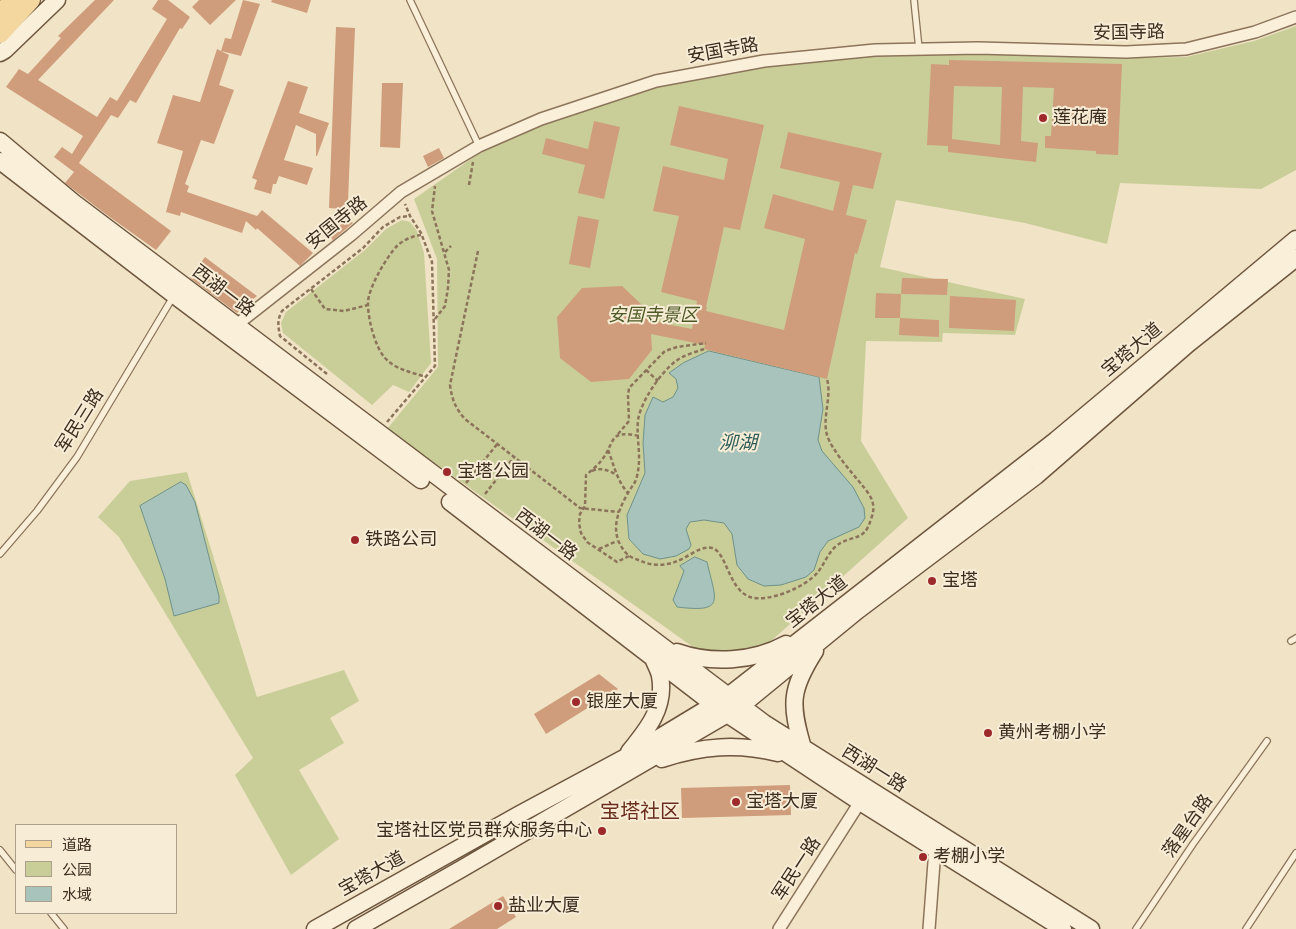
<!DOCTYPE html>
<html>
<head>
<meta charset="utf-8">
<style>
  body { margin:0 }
  #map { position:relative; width:1296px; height:929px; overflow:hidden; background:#f0e3c6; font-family:Lora,"Noto Sans SC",serif }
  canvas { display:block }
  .legend { position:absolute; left:15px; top:824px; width:162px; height:90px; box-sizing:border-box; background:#f7edd6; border:1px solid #aca08d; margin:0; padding:6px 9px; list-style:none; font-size:15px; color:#3c2d1f }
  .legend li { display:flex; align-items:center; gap:10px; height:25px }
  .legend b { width:25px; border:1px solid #aca08d }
</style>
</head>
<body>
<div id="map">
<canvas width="1296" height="929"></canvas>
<ul class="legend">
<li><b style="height:6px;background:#f3d79e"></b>道路</li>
<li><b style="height:14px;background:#c9ce99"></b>公园</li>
<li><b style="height:14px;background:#a7c3bb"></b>水域</li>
</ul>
</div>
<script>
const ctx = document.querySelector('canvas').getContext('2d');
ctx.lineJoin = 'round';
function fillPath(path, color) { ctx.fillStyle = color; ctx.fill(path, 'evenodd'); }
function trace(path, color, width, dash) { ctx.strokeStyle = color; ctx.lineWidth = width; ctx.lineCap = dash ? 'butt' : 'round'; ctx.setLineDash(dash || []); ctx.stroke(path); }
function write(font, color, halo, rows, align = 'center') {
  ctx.font = font + ' Lora,"Noto Sans SC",serif'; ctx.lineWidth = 4; ctx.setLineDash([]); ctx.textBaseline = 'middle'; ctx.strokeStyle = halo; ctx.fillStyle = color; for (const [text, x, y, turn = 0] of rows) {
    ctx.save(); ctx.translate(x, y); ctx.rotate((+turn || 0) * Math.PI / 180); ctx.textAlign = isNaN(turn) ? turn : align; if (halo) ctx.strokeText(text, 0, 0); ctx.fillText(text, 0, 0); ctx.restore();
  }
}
const green = new Path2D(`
  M1296,26V170L1261,189L1120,183L1107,244L1025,223L896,200L880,267L1025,299L1015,335L943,333L942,342L866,341L861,441L908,518L770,642L733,654L700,652L387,429L438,367L437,259L414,199L481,152L545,123L660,86L766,67L874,55L981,53L1134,58L1186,57L1254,41Z
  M402,220L410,222L417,231L424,253L431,363L409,392L393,385L372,405L283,333L281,323L286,312L365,250L386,229Z
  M187,472L257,697L344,670L359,701L330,718L344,743L299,770L339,839L291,875L235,775L253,758L119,537L98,517L130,481Z`);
const water = new Path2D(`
  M709,351L819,377L823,409L818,440L822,451L853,487L864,508L865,518L859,527L828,541L820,552L814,570L806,577L781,585L764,586L748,579L737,565L732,534L724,523L704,520L690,522L686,529L691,545L689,549L676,556L660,559L643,554L629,539L627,515L645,473L643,443L645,415L653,397L663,402L673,397L678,388L676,379L669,373L683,363Z
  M181,482L186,485L195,502L219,596V603L174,616L165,579L140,506Z
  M695,557L707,562C716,601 726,613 677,607L673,600L684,571L680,566Z`);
const building = new Path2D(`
  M95,0H114L38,80L97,117L110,97L117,101L167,19L152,9L158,0H168L190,17L182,29L180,28L136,103L130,100L118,118L111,115L79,163L171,231L156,250L107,215L65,183L74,172L54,157L62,147L72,154L83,136L6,87L19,69L28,74L61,38L58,36Z
  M199,0H236L210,25L192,7Z
  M243,0L260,4L241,56L221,51L225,38L231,39Z
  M272,0H311L307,13L271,2Z
  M336,27L355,28L348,201H365L364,211L329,208Z
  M217,49L229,55L219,85L234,90L214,144L201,140L185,184L189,186L187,192L257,216L262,210L313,253L300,266L257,228L256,230L246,221L242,233L181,212L180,216L166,212L183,151L157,143L173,95L200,102Z
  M949,60L1122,64L1118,155L1096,154V151L1045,148V136H1051L1054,88L1023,87L1021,141L1038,143L1036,162L948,152V146L927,145L931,64L949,65ZM954,86L1002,87L1000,145L952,139Z
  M288,81L308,87L299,113L329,123L317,156H316V134L296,125L284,160L313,168L307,185L279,176L276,184H273L271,194L254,189L257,180L252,178Z
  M382,83H403L400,148L380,147Z
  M679,106L764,125L740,230L724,227L706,307H707L706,311L784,330L805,239L764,228L773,194L833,211L840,182L780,168L788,132L882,153L873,189L853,185L846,215L867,220L857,254L855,253L827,379L704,349L705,345L651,334L652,350L629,379L591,382L560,358L557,317L582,288L622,286L661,323L692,329L697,301L661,292L679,216L653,211L663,166L724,180L728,159L670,145Z
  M594,121L620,127L604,199L578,193L585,165L542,154L546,138L588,149Z
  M439,148L444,158L428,167L423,156Z
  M578,216L599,220L590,268L569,264Z
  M348,218L353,223L333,240L329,236Z
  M205,257L257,296L237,313L190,278Z
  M902,278L948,279L947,295L901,294Z
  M876,293L901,294L900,318H875Z
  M950,296L1016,300L1014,331L949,328Z
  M900,318L939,320V337L899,335Z
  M599,674L618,689L546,734L534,714Z
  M790,785L791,815L682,818L681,788Z
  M503,896L516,917L497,929H449Z`);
const path = new Path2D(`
  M469,185L473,162
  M421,235C413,236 403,240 397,246C387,256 367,290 368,304C368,319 375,347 385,358C396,370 411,372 426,377
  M478,251L450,385C452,399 455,408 465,419L580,508L619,512
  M445,252L451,246
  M311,289L325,309L344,311L368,305
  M435,319L445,306L448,288L449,270L432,211L435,186
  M704,349C695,352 684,355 676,361C661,372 641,401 638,420C636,439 642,456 637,476C636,483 631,487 628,493C616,514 609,535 627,554C631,558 636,559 641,561C651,566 666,566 677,561C687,558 701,545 712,548C727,552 728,589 750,597C768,603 806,587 818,572C824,564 828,554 835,547C851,533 864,544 871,519C873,514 874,509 873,504C872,497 866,490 862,485C852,473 831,449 827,435C822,417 832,397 827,379
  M646,370L658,381
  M327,374L280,336C278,326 277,320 282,311L363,248L383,227L400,217L410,216
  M387,422L435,366L432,262L421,233L410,216L405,204
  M618,434L629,421L628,396L629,388L659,357L665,351L677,347L706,343
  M608,450C614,465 617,481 628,493
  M592,471C601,467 608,470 617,475
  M466,483L498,443
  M485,494L515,456
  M599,549L617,541
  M629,556L617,562L587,542L581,533L579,523L580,514L585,506L586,475C591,471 597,466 601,461C616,443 607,429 639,436`);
const lane = new Path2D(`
  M410,0L479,146
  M914,0L919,49
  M0,554L37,511L77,457L173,297
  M1291,641L1296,638
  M0,850L16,870
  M51,913L64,929
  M1136,929L1193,844L1267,741
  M1246,929L1296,853`);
const street = new Path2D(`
  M230,330L351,235L401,192L479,146L541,119L656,81L764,61L875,50L978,48L1126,52L1186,49L1255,32L1296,17
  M779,929L860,802
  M929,929L935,849`);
const secondary = new Path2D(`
  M0,53L5,50L57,0
  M0,141L73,202L764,723L1091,929
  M0,161L174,295L421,480
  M450,502L718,708L860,802L1063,929
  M677,652C711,664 753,662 786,644
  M803,748C790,704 790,690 815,651
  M629,752C647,730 666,707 660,676C659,670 655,664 653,658
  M662,759C702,746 737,743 778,753
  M315,929L520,814L637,751L728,696L1056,440L1296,239
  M356,929L463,868L741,706L857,611L1036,476L1188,344L1296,258`);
const primary = new Path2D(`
  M0,14L13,0
  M0,34L31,0`);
const markers = [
  [1043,118,5,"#9d292b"],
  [447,472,5,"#9d292b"],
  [355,540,5,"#9d292b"],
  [932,581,5,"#9d292b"],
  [576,702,5,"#9d292b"],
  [988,733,5,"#9d292b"],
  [736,802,5,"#9d292b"],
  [602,831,5,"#9d292b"],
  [923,857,5,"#9d292b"],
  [498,906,5,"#9d292b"]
];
const streetNames = [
  ["安国寺路",1129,33,-1],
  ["安国寺路",723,51,-10],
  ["安国寺路",337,223,-39],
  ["西湖一路",223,291,37],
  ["宝塔大道",1132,350,-40],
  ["军民三路",80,421,-58],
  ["西湖一路",546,535,37],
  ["宝塔大道",817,602,-38],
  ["西湖一路",874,769,32],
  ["落星台路",1188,826,-55],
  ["军民一路",797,869,-57],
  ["宝塔大道",372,874,-29]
];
const poiNames = [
  ["莲花庵",1053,118],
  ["宝塔公园",457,472],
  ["铁路公司",365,540],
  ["宝塔",942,581],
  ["银座大厦",586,702],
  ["黄州考棚小学",998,733],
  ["宝塔大厦",746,802],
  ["宝塔社区党员群众服务中心",592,831,"right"],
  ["考棚小学",933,857],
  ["盐业大厦",508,906]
];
const parkNames = [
  ["安国寺景区",653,316]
];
const waterNames = [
  ["泖湖",738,444]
];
const quarterNames = [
  ["宝塔社区",640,812]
];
fillPath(green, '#c9ce99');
fillPath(water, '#a7c3bb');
trace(water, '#6e9289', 1);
fillPath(building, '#cf9d7b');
trace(lane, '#8c745b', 8);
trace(street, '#8c745b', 14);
trace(secondary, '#6e553e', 19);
trace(primary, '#5a422f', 20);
trace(path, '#8c745b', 2.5, [4, 2.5]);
trace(lane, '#faf0da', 5.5);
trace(street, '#faf0da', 11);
trace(secondary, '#faf0da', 16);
trace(primary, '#f3d79e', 18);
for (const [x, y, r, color] of markers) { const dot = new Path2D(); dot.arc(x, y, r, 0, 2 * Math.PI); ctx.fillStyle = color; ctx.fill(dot); trace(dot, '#f7edd6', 2); }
write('18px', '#3c2d1f', '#f7edd6', streetNames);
write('18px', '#3c2d1f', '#f7edd6', poiNames, 'left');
write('italic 18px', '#4c5925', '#f7edd6', parkNames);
write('italic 19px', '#2e5c58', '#f7edd6', waterNames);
write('20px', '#692c1d', '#f7edd6', quarterNames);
</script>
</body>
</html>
